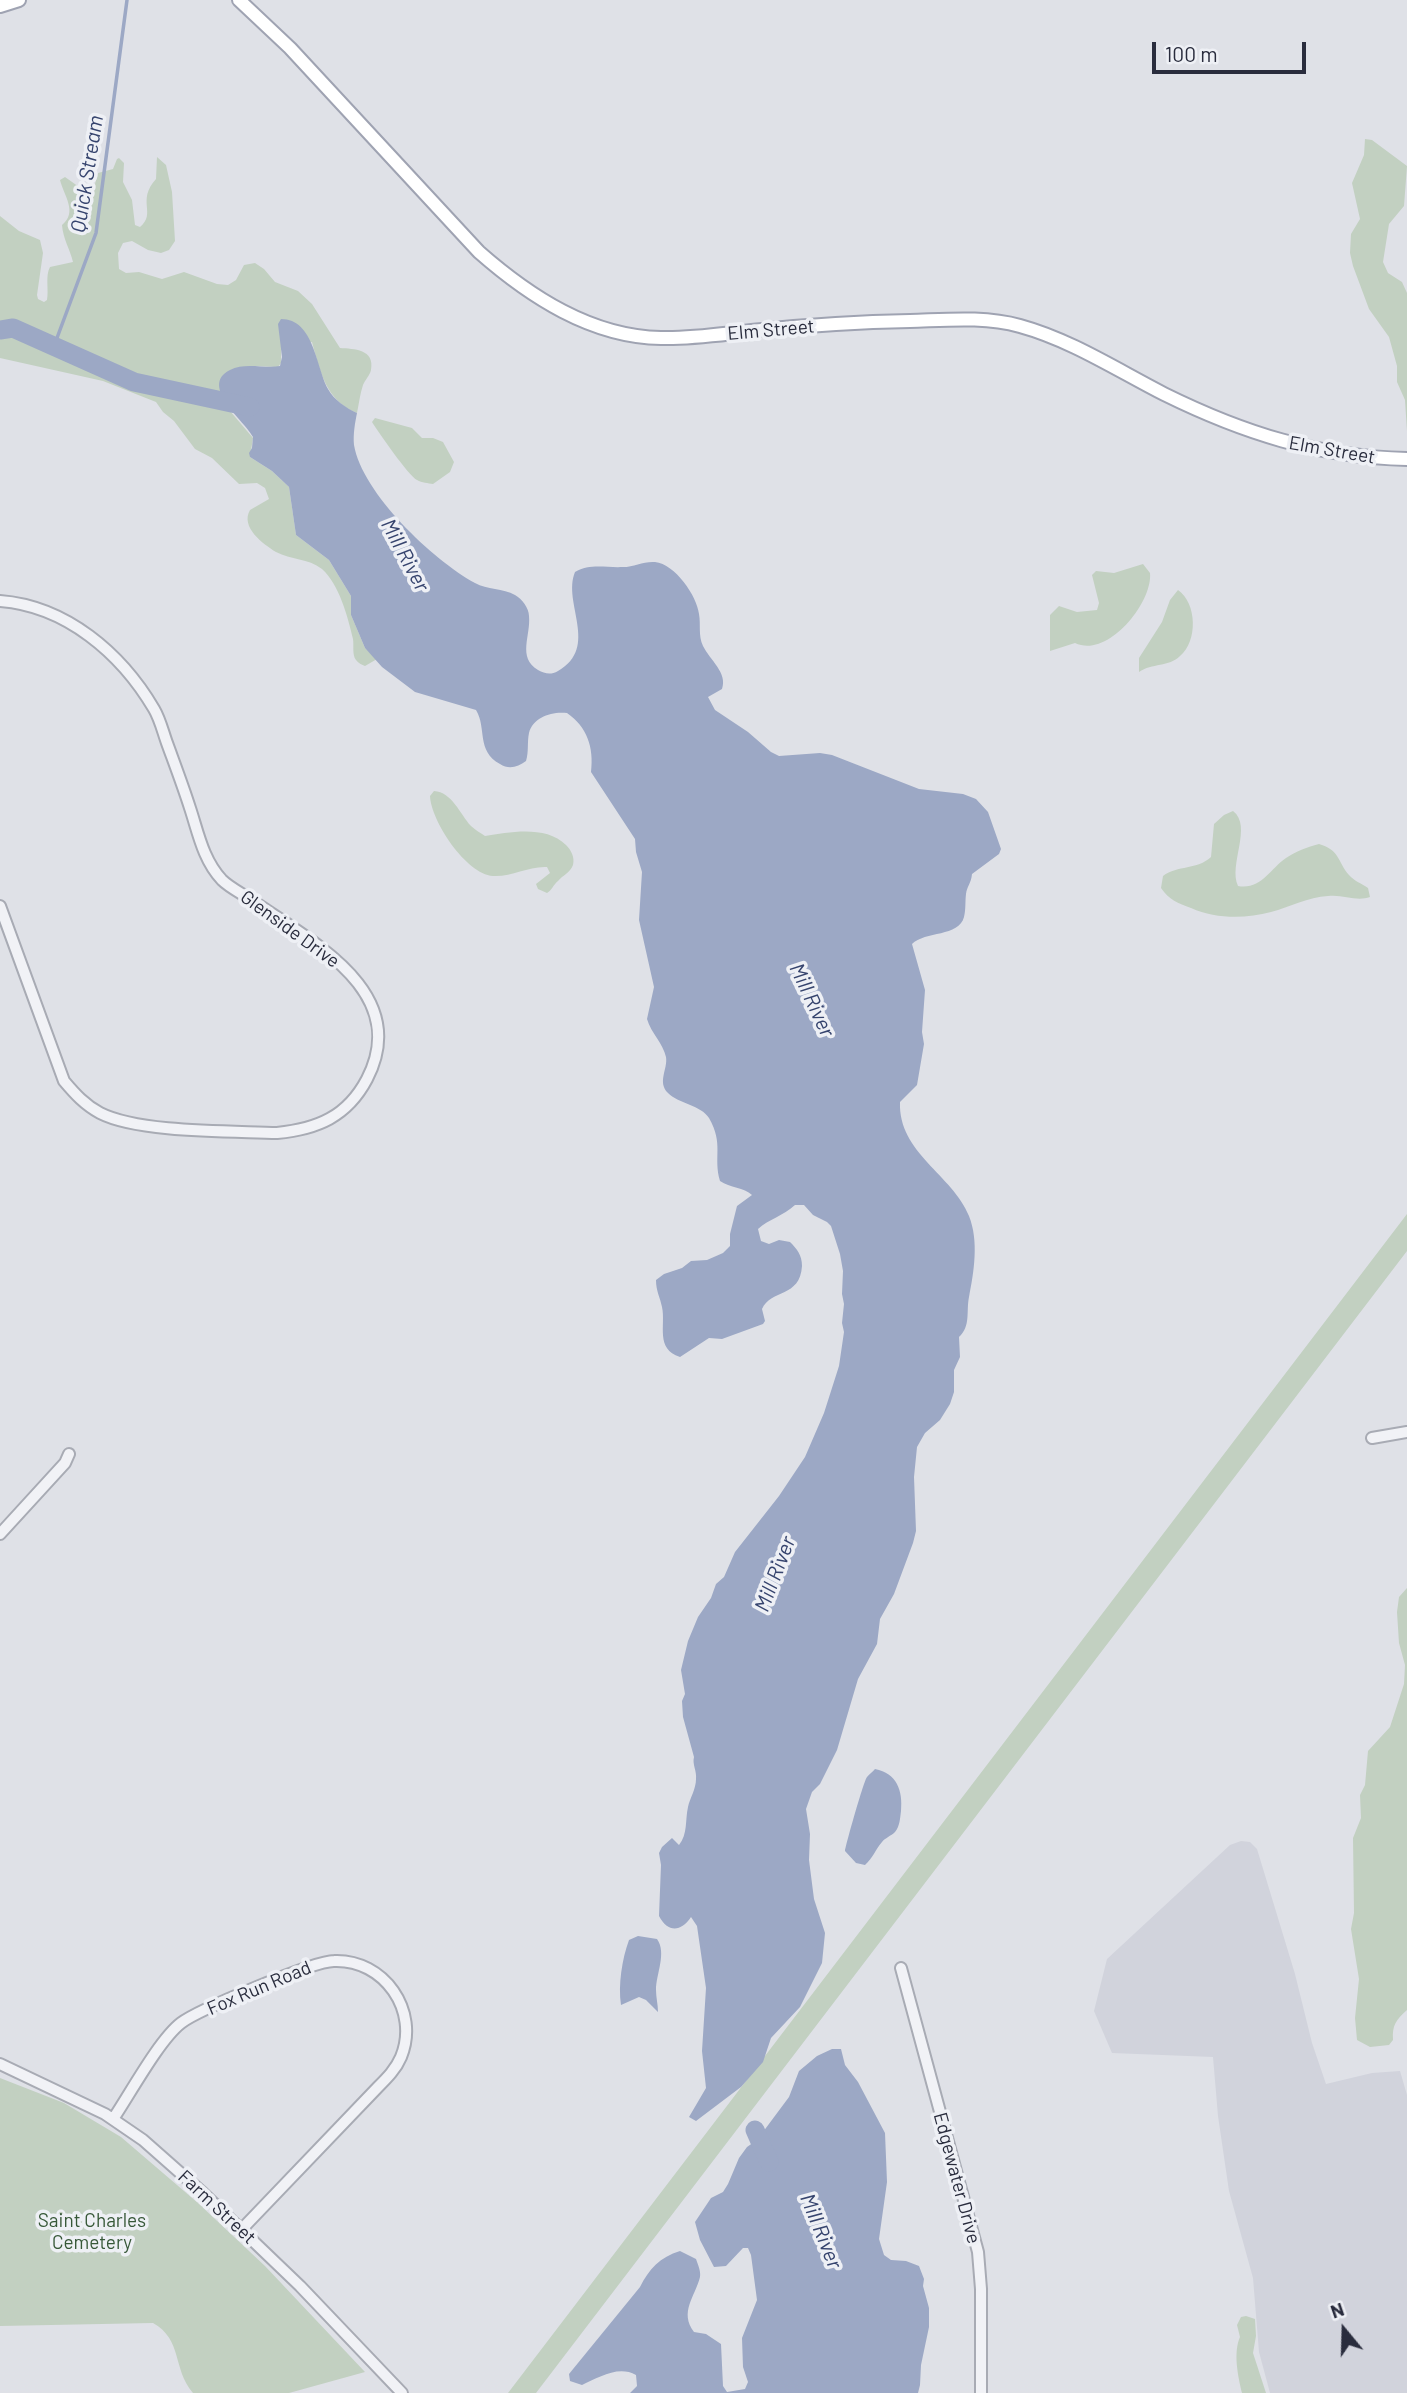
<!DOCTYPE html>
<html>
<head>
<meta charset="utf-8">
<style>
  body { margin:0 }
  #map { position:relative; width:1407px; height:2393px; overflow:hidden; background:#dfe1e7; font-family:Barlow,sans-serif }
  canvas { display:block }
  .north { position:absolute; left:1309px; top:2295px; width:70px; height:70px; -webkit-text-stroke:5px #eef0f5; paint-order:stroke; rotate:341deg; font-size:19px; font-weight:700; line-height:28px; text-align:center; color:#292c3d }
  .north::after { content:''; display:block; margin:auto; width:24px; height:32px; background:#292c3d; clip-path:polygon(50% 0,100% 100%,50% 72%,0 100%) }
  .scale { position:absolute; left:1152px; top:42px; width:154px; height:32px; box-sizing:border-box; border:4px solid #292c3d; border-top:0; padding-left:9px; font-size:21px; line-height:24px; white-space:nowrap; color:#292c3d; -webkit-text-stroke:5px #eef0f5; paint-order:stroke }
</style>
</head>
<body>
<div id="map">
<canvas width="1407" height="2393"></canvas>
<div class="north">N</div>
<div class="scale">100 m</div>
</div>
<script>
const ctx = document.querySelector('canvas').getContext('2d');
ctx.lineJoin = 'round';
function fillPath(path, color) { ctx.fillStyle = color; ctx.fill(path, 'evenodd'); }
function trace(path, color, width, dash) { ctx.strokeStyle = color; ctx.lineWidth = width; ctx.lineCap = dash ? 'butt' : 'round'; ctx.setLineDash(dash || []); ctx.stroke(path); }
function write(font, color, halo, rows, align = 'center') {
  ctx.font = font + ' Barlow,sans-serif'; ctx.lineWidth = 7; ctx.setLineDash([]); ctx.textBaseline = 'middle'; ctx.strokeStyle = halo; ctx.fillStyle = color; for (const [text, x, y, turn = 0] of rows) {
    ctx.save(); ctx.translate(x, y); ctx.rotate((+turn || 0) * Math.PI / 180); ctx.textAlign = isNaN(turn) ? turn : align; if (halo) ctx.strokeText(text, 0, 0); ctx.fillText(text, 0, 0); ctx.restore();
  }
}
const built = new Path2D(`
  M1241,1841L1250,1842L1257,1849L1295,1974L1312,2043L1326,2084L1372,2073L1400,2071L1407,2095V2393H1270L1259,2352L1253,2278L1229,2191L1218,2116L1213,2057L1112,2053L1094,2011L1107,1959L1230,1845Z`);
const green = new Path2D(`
  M1365,139L1372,140L1407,166L1404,206L1389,224L1383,262L1388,273L1402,282L1407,293V431L1405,400L1397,382V366L1389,337L1369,309L1353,266L1350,253L1351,234L1360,219L1352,183L1364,155Z
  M157,157L166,165L172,192L175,241L169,250L161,253L148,250L132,241L123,243L118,253L119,269L126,273L139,272L162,279L184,272L217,284L228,285L236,280L244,265L255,263L264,269L275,282L298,291L312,304L340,348C354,349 375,349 371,370C370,375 365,380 363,385C360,394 359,403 357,413C326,401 320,371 312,342L281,350V363L278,367L251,366L230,411L253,438L250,457L272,471L289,487L296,535L329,560L351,596V615L365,648L377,659L365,666C362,665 358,663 356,660C352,655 354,646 353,639C348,617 339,584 322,569C308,558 291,560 276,552C263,544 240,527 250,510L269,499L265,488L257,483L239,484L212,458L195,449L174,421L163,412L156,402L103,381L0,358V216L19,231L40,240L43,253L37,295L38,299L44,302L47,300C49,290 45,276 50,267L73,262C70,249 63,239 62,225C78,212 64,196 60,180L65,177L89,194L93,191L98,173L113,169L117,159L119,158L124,163L123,182L132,200L135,225L140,227C157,213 136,201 156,179Z
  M375,418L412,428L422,438H433L443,442L454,462L450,472L433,484C428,483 422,483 417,480C408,475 379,433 372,422Z
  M1143,564L1150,573C1153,602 1108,659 1075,643L1050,651V615L1059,606L1077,612L1097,610L1099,603L1092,575L1096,571L1114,573Z
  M1178,590C1197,603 1198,641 1180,656C1169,667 1152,663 1139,672V658L1162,622L1170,600Z
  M434,791C452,792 460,814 471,826C475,830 481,833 485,836C510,832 546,825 566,845C571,850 575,857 573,865C570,873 563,875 558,881C553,885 552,890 547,893L538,889L536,884L550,873L547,867C528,866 512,877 493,876C466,874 431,821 430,796Z
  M1233,811C1253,826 1228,865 1238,886C1261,890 1270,869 1286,858C1297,851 1307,847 1319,844C1340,850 1337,861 1349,875C1354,881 1361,883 1368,888L1370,897C1356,902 1343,894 1328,896C1308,897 1290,907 1271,912C1245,919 1216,919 1191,908C1178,903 1169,900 1161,888L1163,876C1178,865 1197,870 1211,857L1214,824L1224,815Z
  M1407,1214V1251L536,2393H508Z
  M1407,1588V2010C1396,2020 1392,2025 1393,2040L1389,2045L1370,2047L1357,2040L1355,2018L1359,1979L1351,1929L1354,1913L1353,1838L1361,1818L1360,1795L1365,1785L1368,1751L1390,1727L1404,1684L1405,1665L1399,1643L1397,1612L1399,1597Z
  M0,2078L64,2103L121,2137L198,2203L265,2266L365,2372L289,2393H193C172,2368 183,2340 153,2323L0,2326Z
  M1246,2316L1255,2319L1256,2336L1253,2353L1266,2393H1242C1238,2376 1233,2353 1240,2337L1237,2325L1241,2317Z`);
const water = new Path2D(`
  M281,319C314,319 316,367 328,389C334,400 346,408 357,413C355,423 353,434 354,445C362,493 433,560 475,583C487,590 503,588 515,595C522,599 529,608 529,616C531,636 517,657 538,670C545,674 551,675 558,671C600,647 562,603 575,572C590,563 606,568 623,567C634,567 644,561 655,562C675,564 697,596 699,614C701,625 698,635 703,646C710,660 728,673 722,689L708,697L715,710L748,732L771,752L779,756L820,753L832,755L919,789L963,794L976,799L988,812L1001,849L999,854L972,874C971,884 967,886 966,894C965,902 966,909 964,917C959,937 925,931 912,944L925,990L922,1032L924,1044L917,1085L900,1102C898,1153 953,1175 969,1216C979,1241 974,1272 969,1297C966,1312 971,1326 959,1337L960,1357L954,1370V1392L950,1404L940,1420L925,1433L917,1447L914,1477L916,1531L913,1543L894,1594L880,1619L877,1644L858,1679L837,1750L820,1784L812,1792L806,1809L810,1834L809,1860L814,1899L825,1933L822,1963L800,2007L771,2038L763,2062L741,2087L696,2121L689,2117L706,2088L702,2051L706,1988L697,1926L691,1917C681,1932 668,1933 659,1916L661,1865L659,1853L662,1847L672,1838L679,1845C688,1834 685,1820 688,1807C690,1798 696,1789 696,1779C697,1771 692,1764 694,1757L683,1717L682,1701L685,1694L681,1670L688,1641L698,1617L711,1598L716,1584L724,1577L735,1552L779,1496L805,1457L824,1413L839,1366L844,1332L842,1323L844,1304L842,1294L843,1271L840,1254L831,1226L827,1222L813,1215L804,1205H795C783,1216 769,1219 758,1229L761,1241L769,1244L779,1240L790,1242C797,1249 802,1255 802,1266C800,1298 771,1289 762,1309L765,1321L763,1324L722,1339L709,1338L680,1357C655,1349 666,1325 662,1307C660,1297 656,1291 656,1280L664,1274L682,1268L691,1261L707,1260L723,1253L730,1246V1234L737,1206L752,1195C744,1187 730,1188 720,1181C713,1157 724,1144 709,1118C701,1105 679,1104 668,1093C657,1082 668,1069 666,1057C663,1043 651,1033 647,1019L654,987L639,920L642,872L636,852L635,839L591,772C594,747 587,727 567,713C552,711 533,717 529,733C527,742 529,752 526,761C518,767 509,770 500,764C476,751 487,728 476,710L415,692L382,667L365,648L351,615V596L329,560L296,535L289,487L272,471L250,457L249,453L252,448L253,437C246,422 198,386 230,370C245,362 265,369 280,366L282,357L278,324Z
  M875,1769C897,1773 903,1791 901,1811C900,1818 900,1826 895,1832C891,1836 885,1838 882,1842C875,1850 873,1858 865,1865L856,1863L845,1851C846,1844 864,1780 867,1777C869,1774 873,1772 875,1769Z
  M638,1936L657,1939C667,1953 656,1974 656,1990C656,1997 658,2005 658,2012L646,2000L639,1997L621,2005C618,1985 622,1959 629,1940Z
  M832,2049H841L845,2065L858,2082L885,2133L887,2182L879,2239L884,2255L891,2260L906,2261L919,2266L924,2279L923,2286L929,2308V2327L921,2365L920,2385L918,2393H630L637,2386L636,2375C618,2365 598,2378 582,2385L570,2381L569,2374L640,2287C649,2269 660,2257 680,2251L696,2259C698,2265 701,2271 700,2277C695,2297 679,2312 694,2332L706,2334L721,2344L723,2386L727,2392L745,2389L748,2382L743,2367L742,2338L757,2300L751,2255L748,2248H743L726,2266L714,2267L700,2240L695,2222L711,2198L723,2192L728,2184L739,2158L747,2147L757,2140L789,2097L799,2071L817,2056Z`);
const stream = new Path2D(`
  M54,346L96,233L127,0`);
const river = new Path2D(`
  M0,330L13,328L134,382L250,407
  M755,2130L769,2162`);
const minor = new Path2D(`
  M0,601C66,606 121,653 154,709C160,719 163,732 167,743C175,765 183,786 190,808C198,832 203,860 222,880C230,888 243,894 253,901C312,942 412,992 367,1079C347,1117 317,1129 277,1133C231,1131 139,1133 100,1113C85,1105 75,1094 64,1081L0,906
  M1372,1438L1407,1432
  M0,1534L65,1463L69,1454
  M901,1968L978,2252L981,2289V2393
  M0,2064L105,2114L143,2140L203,2193L300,2286L402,2393
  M113,2119C130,2094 159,2040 181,2023C198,2010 314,1961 334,1961C384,1959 420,2011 401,2057C396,2069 387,2078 378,2087L241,2230`);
const major = new Path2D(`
  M239,0L290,48L479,252C529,296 591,337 661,338C695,339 728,333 762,330C811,325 860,322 910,321C946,320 984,316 1020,326C1071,340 1117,370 1164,394C1243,433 1318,457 1407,459
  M0,6L19,0`);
const streetNames = [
  ["Elm Street",771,330,-5],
  ["Elm Street",1332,450,10],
  ["Glenside Drive",290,929,36],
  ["Fox Run Road",259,1988,-23],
  ["Edgewater Drive",957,2178,75],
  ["Farm Street",217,2207,43]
];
const parkNames = [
  ["Saint Charles",92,2221],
  ["Cemetery",92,2243]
];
const waterNames = [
  ["Quick Stream",87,174,-81],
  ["Mill River",405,555,62],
  ["Mill River",812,1000,65],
  ["Mill River",775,1574,-69],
  ["Mill River",821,2231,68]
];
fillPath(built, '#d1d3dc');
fillPath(green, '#c2d0c1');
fillPath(water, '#9ca8c5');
trace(stream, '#9ca8c5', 3.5);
trace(river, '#9ca8c5', 19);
trace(minor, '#a8abb4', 14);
trace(major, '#9fa3b2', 16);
trace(minor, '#f1f2f6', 10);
trace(major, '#fff', 12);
write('19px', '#292c3d', '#eef0f5', streetNames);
write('19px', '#375838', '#eef0f5', parkNames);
write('italic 21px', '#36446e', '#eef0f5', waterNames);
</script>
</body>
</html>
